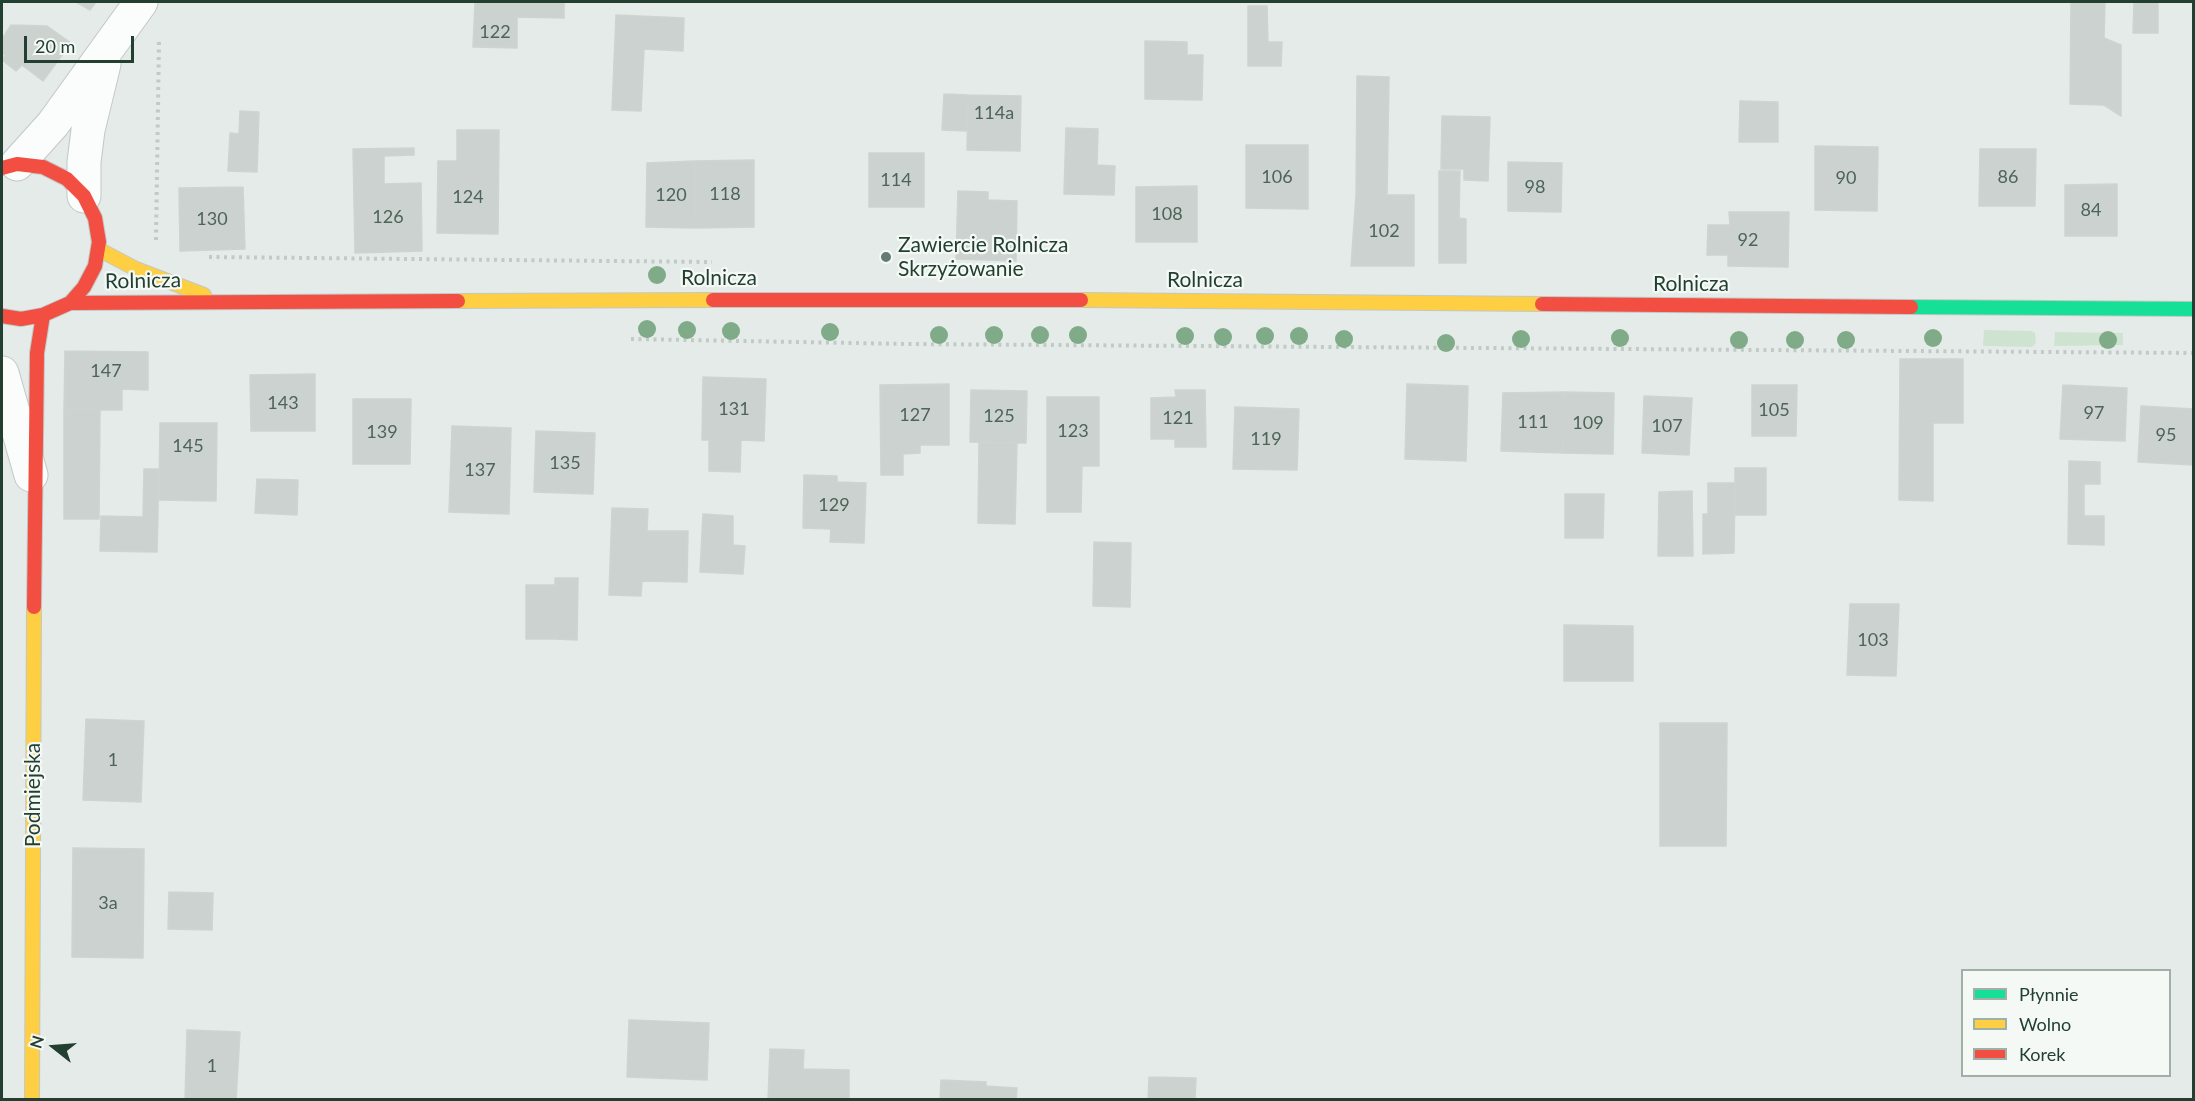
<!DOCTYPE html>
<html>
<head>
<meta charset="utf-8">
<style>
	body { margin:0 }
	#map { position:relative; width:2195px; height:1101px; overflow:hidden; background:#e5ebe8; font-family:Lato,sans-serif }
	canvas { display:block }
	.frame { position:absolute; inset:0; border:3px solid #223f32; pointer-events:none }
	.legend { position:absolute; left:1961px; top:969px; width:210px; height:108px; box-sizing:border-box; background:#f4f9f6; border:2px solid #a0afa8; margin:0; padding:8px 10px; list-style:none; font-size:18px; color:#223f32 }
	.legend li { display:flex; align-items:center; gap:12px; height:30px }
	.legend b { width:30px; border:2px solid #a0afa8 }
	.north { position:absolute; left:24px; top:1017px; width:60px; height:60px; -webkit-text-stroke:4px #f4f9f6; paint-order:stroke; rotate:287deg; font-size:16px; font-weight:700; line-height:24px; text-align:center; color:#223f32 }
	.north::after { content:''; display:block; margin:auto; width:21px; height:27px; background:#223f32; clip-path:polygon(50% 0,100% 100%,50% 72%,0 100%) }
	.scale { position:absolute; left:24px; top:36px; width:110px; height:27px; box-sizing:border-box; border:3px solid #223f32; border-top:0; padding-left:8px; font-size:18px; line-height:21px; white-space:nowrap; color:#223f32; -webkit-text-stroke:4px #f4f9f6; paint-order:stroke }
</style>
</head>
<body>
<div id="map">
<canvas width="2195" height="1101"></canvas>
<div class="frame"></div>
<ul class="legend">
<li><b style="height:8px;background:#16e098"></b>Płynnie</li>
<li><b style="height:8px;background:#ffcf43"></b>Wolno</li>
<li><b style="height:8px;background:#f24e42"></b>Korek</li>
</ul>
<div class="north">N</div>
<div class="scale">20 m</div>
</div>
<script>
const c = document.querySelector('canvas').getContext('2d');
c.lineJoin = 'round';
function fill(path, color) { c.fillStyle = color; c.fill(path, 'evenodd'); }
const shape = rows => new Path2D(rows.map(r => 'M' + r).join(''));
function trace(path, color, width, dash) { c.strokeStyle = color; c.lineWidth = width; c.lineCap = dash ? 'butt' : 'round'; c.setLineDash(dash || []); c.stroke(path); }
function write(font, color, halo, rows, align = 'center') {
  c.font = font + ' Lato,sans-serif'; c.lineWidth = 4.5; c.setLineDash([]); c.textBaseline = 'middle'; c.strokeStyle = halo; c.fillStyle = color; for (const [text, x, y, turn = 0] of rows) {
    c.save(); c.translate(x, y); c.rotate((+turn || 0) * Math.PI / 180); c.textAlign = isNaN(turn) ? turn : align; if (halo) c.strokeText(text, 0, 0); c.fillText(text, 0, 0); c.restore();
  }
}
fill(shape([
	[1984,330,2031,331,2035,333,2036,343,2032,347,1983,346],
	[2055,332,2123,333,2123,345,2054,346]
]), '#cee4d1');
const building = shape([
	[76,2,96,2,90,10,76,2],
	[475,2,564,2,564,18,517,17,517,48,473,47,475,2],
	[2071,2,2105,2,2104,38,2121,45,2121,116,2104,105,2070,104,2071,2],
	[2134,2,2158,2,2158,33,2133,33,2134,2],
	[1248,6,1267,6,1268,42,1282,42,1281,66,1248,66,1248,6],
	[616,15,684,18,683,51,644,49,641,111,612,110,616,15],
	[11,25,47,26,71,43,43,81,22,65,16,71,2,60,5,55,2,53,2,39,11,25],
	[1145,41,1187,42,1187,55,1203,55,1202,100,1145,99,1145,41],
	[1357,76,1389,77,1387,195,1356,195,1357,76],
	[944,94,968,95,967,131,942,130,944,94],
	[968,95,1021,96,1020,151,967,150,968,95],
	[1740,101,1778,102,1778,142,1739,142,1740,101],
	[240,111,259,112,257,172,228,171,230,133,239,134,240,111],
	[1442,116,1490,117,1488,181,1464,180,1464,169,1441,169,1442,116],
	[1066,128,1098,129,1097,165,1115,166,1114,195,1064,194,1066,128],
	[457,130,499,130,498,234,437,233,438,161,457,161,457,130],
	[1246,145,1308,145,1308,209,1246,208,1246,145],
	[1815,146,1878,147,1877,211,1815,210,1815,146],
	[414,148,414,155,384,156,384,184,421,183,422,251,355,253,353,149,414,148],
	[1980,149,2036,149,2035,206,1979,206,1980,149],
	[869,153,924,153,924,207,869,207,869,153],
	[754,160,754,227,696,228,695,161,754,160],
	[695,161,696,228,646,227,647,163,695,161],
	[1508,162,1562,163,1561,212,1508,211,1508,162],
	[1439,171,1460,171,1459,218,1466,219,1466,263,1439,263,1439,171],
	[2117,184,2117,236,2065,236,2065,185,2117,184],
	[1197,186,1197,242,1136,242,1136,187,1197,186],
	[243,187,245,249,180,251,179,188,243,187],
	[958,191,988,192,988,200,1017,201,1016,261,956,259,958,191],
	[1356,195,1414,195,1414,266,1351,266,1356,195],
	[1729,212,1789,212,1788,267,1728,266,1728,255,1707,255,1708,225,1730,225,1729,212],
	[65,351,148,352,148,390,122,389,122,410,64,410,65,351],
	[1900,359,1963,359,1963,423,1933,423,1933,501,1899,500,1900,359],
	[315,374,315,431,251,431,250,375,315,374],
	[703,377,766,379,764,441,741,440,740,472,709,471,709,440,702,440,703,377],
	[949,384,949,445,920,445,920,453,903,454,903,475,881,475,880,385,949,384],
	[1407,384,1468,386,1466,461,1405,459,1407,384],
	[1752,385,1797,385,1796,436,1752,436,1752,385],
	[2063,385,2127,388,2125,441,2060,439,2063,385],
	[971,390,1027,391,1026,443,970,442,971,390],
	[1175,390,1205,390,1206,447,1175,447,1175,439,1151,439,1151,398,1176,397,1175,390],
	[1564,392,1563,453,1501,451,1503,393,1564,392],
	[1564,392,1614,393,1613,454,1563,453,1564,392],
	[1644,396,1692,398,1689,455,1642,453,1644,396],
	[1047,397,1099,397,1099,466,1082,466,1081,512,1047,512,1047,397],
	[353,399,411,399,410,464,353,464,353,399],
	[2141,406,2194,409,2194,465,2138,462,2141,406],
	[1235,407,1299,409,1297,470,1233,469,1235,407],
	[64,410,100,410,99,519,64,519,64,410],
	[160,423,217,423,216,501,159,500,160,423],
	[452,426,511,428,509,514,449,512,452,426],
	[536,431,595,433,593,494,534,492,536,431],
	[979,442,1017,443,1015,524,978,523,979,442],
	[2069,461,2100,462,2100,484,2084,484,2084,516,2104,516,2104,545,2068,544,2069,461],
	[1735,468,1766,468,1766,515,1735,515,1735,468],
	[144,469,159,469,157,552,100,551,101,516,143,517,144,469],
	[804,475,837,476,837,482,866,483,864,543,830,542,831,529,803,528,804,475],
	[257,479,298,480,297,515,255,513,257,479],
	[1708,483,1735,483,1734,553,1703,554,1703,514,1708,514,1708,483],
	[1692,491,1693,556,1658,556,1659,492,1692,491],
	[1565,494,1604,494,1603,538,1565,538,1565,494],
	[612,508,648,509,647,531,688,531,687,582,642,581,641,596,609,595,612,508],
	[703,514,733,516,733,545,745,546,743,574,700,572,703,514],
	[1094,542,1131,543,1130,607,1093,606,1094,542],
	[555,578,578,578,577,640,555,639,555,578],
	[526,585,555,585,555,639,526,639,526,585],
	[1850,604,1899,604,1896,676,1847,675,1850,604],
	[1564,625,1633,626,1633,681,1564,681,1564,625],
	[86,719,144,721,141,802,83,800,86,719],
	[1660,723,1727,723,1726,846,1660,846,1660,723],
	[73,848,144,849,143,958,72,957,73,848],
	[169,892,213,893,212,930,168,929,169,892],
	[629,1020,709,1023,707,1080,627,1077,629,1020],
	[187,1030,240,1032,236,1100,185,1100,187,1030],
	[770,1049,804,1050,803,1069,849,1070,849,1100,768,1100,770,1049],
	[1149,1077,1196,1078,1195,1100,1148,1100,1149,1077],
	[941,1080,986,1082,986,1086,1017,1088,1016,1100,940,1100,941,1080]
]);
fill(building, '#ccd2cf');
trace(building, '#ced4d0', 1.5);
const street = shape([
	[17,164,53,124,141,2],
	[84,196,84,162,88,130,104,64],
	[2,373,31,475]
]);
const fast = shape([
	[1911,307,2194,309]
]);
const slow = shape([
	[98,249,136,269,204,295],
	[1081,300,1542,304],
	[458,301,713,300],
	[32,1100,34,607]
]);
const jam = shape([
	[2,168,17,164,43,167,67,179,84,196,95,218,99,242,95,266,84,287,70,303,43,315,21,319,2,316],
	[713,300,1081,300],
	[70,303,458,301],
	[1542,304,1911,307],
	[34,607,37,353,43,315]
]);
trace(street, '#c2c8c5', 35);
trace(fast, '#c1c8c5', 16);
trace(slow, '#c1c8c5', 16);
trace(jam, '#c1c8c5', 16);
trace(shape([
	[156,240,159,40],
	[209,257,712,262],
	[631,339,908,344,2194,353]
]), '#c1cbc6', 4, [3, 4.5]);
trace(street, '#fbfcfc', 33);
trace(fast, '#16e098', 14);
trace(slow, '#ffcf43', 14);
trace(jam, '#f24e42', 14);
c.fillStyle = '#7fab88';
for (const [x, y] of [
	[657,275],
	[647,329],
	[687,330],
	[731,331],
	[830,332],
	[939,335],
	[994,335],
	[1040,335],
	[1078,335],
	[1185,336],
	[1265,336],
	[1299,336],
	[1223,337],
	[1620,338],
	[1933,338],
	[1344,339],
	[1521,339],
	[1739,340],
	[1795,340],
	[1846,340],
	[2108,340],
	[1446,343]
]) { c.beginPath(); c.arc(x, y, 9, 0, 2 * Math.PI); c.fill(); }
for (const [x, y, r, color] of [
	[886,257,6,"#667b72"]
]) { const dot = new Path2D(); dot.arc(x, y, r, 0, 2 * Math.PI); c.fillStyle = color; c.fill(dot); trace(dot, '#f4f9f6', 2); }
write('18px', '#4d645a', null, [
	["122",495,32],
	["114a",994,113],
	["106",1277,177],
	["86",2008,177],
	["90",1846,178],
	["114",896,180],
	["98",1535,187],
	["118",725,194],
	["120",671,195],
	["124",468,197],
	["84",2091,210],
	["108",1167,214],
	["126",388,217],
	["130",212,219],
	["102",1384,231],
	["92",1748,240],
	["147",106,371],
	["143",283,403],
	["131",734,409],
	["105",1774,410],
	["97",2094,413],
	["127",915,415],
	["125",999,416],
	["121",1178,418],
	["111",1533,422],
	["109",1588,423],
	["107",1667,426],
	["123",1073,431],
	["139",382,432],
	["95",2166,435],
	["119",1266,439],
	["145",188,446],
	["135",565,463],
	["137",480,470],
	["129",834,505],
	["103",1873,640],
	["1",113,760],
	["3a",108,903],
	["1",212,1066]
]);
write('21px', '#223f32', '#f4f9f6', [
	["Zawiercie Rolnicza",898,245],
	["Skrzyżowanie",898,269]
], 'left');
write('21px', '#223f32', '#f4f9f6', [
	["Rolnicza",719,278],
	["Rolnicza",1205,280],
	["Rolnicza",143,281,-1],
	["Rolnicza",1691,284],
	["Podmiejska",33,795,-90]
]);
</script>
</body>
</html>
